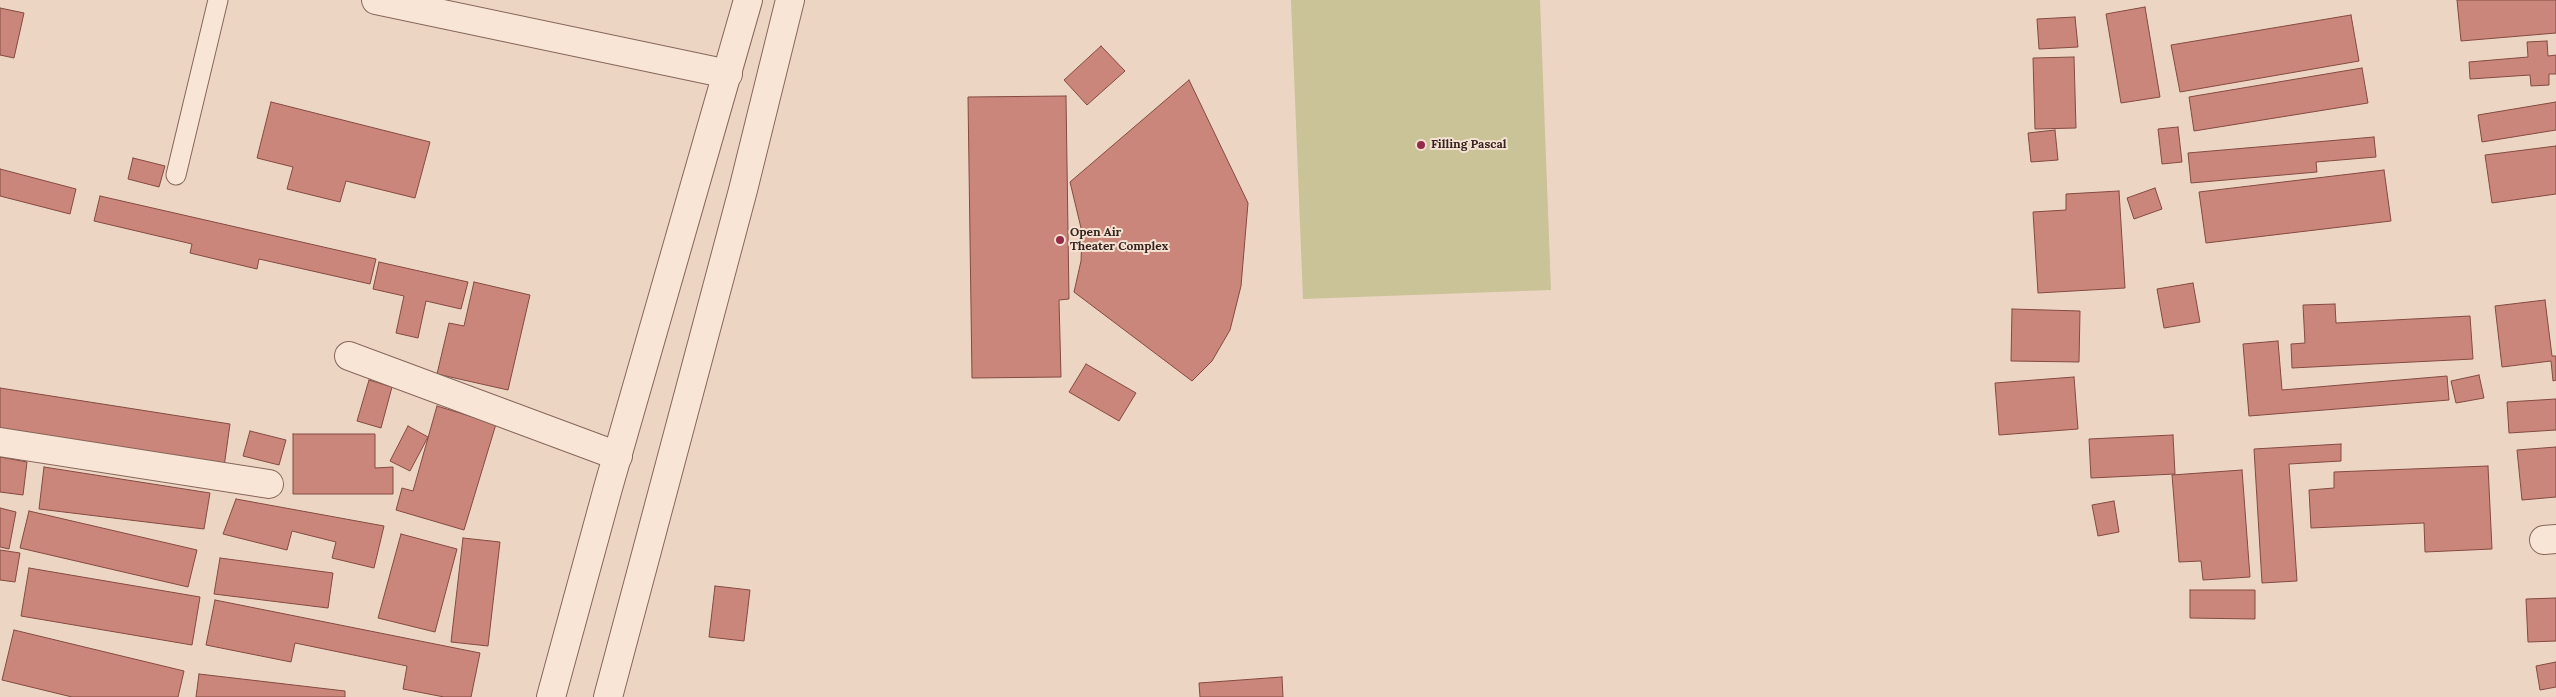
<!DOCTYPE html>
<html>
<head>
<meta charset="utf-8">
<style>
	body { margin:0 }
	canvas { display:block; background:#edd5c3 }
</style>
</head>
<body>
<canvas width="2556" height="697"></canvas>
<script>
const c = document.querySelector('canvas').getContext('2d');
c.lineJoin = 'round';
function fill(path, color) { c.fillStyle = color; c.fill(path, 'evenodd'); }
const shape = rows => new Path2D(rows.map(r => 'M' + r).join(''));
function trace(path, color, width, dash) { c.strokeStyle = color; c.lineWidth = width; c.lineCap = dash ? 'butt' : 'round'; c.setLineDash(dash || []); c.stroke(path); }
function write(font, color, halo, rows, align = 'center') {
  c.font = font + ' Lora,serif'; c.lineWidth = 4; c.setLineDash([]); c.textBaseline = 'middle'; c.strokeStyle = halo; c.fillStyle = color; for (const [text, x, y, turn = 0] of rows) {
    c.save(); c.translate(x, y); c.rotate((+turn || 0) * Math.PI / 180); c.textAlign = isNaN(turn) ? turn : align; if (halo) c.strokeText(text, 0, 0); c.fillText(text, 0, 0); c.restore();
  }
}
fill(shape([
	[1291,0,1540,0,1551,290,1303,299]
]), '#cac397');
const building = shape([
	[2457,0,2556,0,2556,33,2461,41,2457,0],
	[2145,7,2160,97,2121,103,2106,14,2145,7],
	[0,8,24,13,14,58,0,55,0,8],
	[2351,15,2359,61,2180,92,2171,45,2351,15],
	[2075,17,2078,47,2039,49,2037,19,2075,17],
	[2547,41,2548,56,2556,55,2556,74,2549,74,2549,85,2531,86,2530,75,2470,79,2469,62,2528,57,2527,42,2547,41],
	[1101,46,1125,71,1087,105,1064,80,1101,46],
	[2074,57,2076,128,2035,129,2033,58,2074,57],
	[2362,68,2368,103,2194,131,2189,97,2362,68],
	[1189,80,1248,203,1241,286,1230,330,1212,361,1192,381,1074,292,1081,261,1082,232,1070,182,1189,80],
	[1066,96,1069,299,1059,300,1061,377,972,378,968,97,1066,96],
	[271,102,430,142,415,198,346,181,340,202,287,189,293,167,257,158,271,102],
	[2556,102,2556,130,2482,142,2478,115,2556,102],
	[2178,127,2182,162,2162,164,2158,129,2178,127],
	[2055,130,2058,160,2031,162,2028,133,2055,130],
	[2374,137,2376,157,2316,162,2317,172,2191,183,2188,153,2374,137],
	[2556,146,2556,194,2492,203,2485,155,2556,146],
	[133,158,165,166,159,187,128,179,133,158],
	[0,169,76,189,70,214,0,196,0,169],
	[2384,170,2391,221,2206,243,2199,192,2384,170],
	[2155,188,2162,209,2134,219,2127,198,2155,188],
	[2119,191,2125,288,2038,293,2033,212,2066,210,2066,194,2119,191],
	[100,196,376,259,370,284,259,259,257,269,190,253,192,244,94,221,100,196],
	[379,262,468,282,461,309,426,301,418,338,396,333,404,296,373,289,379,262],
	[474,282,530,295,508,390,437,374,449,323,464,326,474,282],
	[2193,283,2200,322,2164,328,2157,289,2193,283],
	[2545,300,2552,356,2556,356,2556,380,2553,381,2551,361,2502,367,2495,306,2545,300],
	[2335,304,2336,323,2470,316,2473,359,2292,368,2291,344,2305,343,2303,305,2335,304],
	[2012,309,2080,311,2079,362,2011,361,2012,309],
	[2278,341,2282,390,2447,376,2449,400,2249,416,2243,344,2278,341],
	[1086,364,1136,393,1119,421,1069,392,1086,364],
	[2479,375,2484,398,2456,403,2451,381,2479,375],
	[2074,377,2078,429,1999,435,1995,383,2074,377],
	[369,380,392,387,381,428,357,421,369,380],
	[0,388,230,424,224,467,0,432,0,388],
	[2556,399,2556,430,2509,433,2507,402,2556,399],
	[437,406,496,424,464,530,396,510,402,488,413,491,437,406],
	[408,426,428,437,410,471,390,461,408,426],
	[250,431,286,440,279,465,243,456,250,431],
	[293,434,375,434,375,468,393,467,393,494,293,494,293,434],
	[2173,435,2175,474,2091,478,2089,439,2173,435],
	[2341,444,2341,461,2289,464,2297,581,2262,583,2254,449,2341,444],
	[2556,447,2556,497,2522,500,2517,450,2556,447],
	[0,457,27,462,23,495,0,492,0,457],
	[2488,466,2492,549,2425,552,2424,523,2311,528,2309,490,2334,488,2334,472,2488,466],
	[44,467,210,493,204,529,39,509,44,467],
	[2242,470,2250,577,2203,580,2201,561,2179,562,2172,475,2242,470],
	[236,499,384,526,374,568,332,558,336,542,292,531,287,550,223,534,236,499],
	[2114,501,2119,532,2098,536,2092,505,2114,501],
	[0,508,16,512,9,549,0,547,0,508],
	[29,511,197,550,188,587,20,548,29,511],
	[401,534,457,549,435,632,378,618,401,534],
	[463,538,500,542,488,646,451,642,463,538],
	[0,550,20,553,15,582,0,580,0,550],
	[220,558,333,573,328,608,214,594,220,558],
	[29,568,200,597,192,645,21,616,29,568],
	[715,586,750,590,744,641,709,637,715,586],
	[2190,590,2255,590,2255,619,2190,618,2190,590],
	[2556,598,2556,641,2528,642,2526,599,2556,598],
	[215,600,480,653,471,697,444,697,403,689,407,666,295,643,291,662,206,645,215,600],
	[14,630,184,671,178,697,72,697,2,680,14,630],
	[2556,662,2556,687,2540,690,2536,666,2556,662],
	[199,674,345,691,345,697,196,697,199,674],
	[1282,677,1283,697,1200,697,1199,683,1282,677]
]);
fill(building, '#ca867a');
trace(building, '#844a41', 1);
const service = shape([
	[176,175,218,0]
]);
const minor = shape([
	[376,0,728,74],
	[349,356,618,456],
	[0,442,269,484],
	[2544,540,2556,539]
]);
const tertiary = shape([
	[551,697,608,488,748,0],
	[608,697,743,190,790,0]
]);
trace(service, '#86665a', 21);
trace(minor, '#86665a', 30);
trace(tertiary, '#86665a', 30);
trace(service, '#f8e5d6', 19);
trace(minor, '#f8e5d6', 28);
trace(tertiary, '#f8e5d6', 28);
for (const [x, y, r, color] of [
	[1421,145,5,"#932c48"],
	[1060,240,5,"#932c48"]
]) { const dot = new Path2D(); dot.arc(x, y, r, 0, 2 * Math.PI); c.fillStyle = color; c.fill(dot); trace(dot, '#f4e1d2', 2); }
write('bold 12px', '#36231e', '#f4e1d2', [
	["Filling Pascal",1431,145],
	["Open Air",1070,233],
	["Theater Complex",1070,247]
], 'left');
</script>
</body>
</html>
